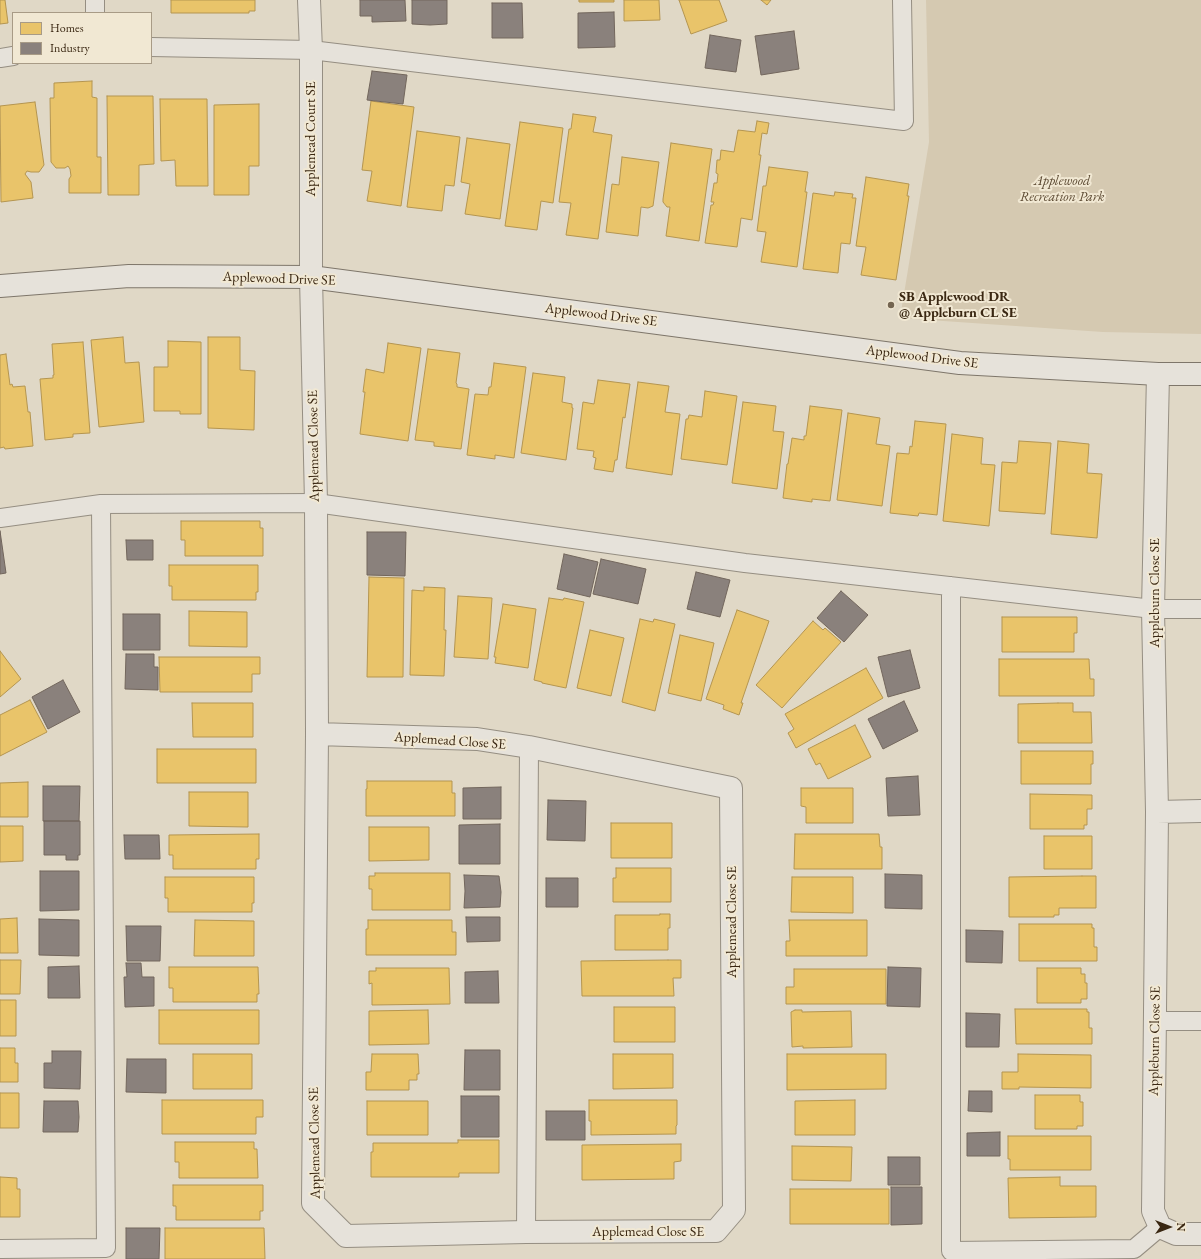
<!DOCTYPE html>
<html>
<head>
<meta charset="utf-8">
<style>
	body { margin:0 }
	#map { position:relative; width:1201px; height:1259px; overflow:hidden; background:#e0d8c6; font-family:"EB Garamond",serif }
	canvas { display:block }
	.legend { position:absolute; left:12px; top:12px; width:140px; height:52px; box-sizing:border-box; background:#f1e8d3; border:1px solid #a89b86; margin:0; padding:5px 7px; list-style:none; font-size:12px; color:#3a2712 }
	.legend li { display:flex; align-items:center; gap:8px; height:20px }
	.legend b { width:20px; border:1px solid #a89b86 }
	.north { position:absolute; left:1149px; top:1207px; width:40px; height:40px; -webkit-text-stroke:3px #f1e8d3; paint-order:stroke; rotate:90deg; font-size:11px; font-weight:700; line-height:16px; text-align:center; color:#3a2712 }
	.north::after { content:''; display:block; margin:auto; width:14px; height:18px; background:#3a2712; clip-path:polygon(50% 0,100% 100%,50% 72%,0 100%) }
</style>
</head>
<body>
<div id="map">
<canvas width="1201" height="1259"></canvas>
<ul class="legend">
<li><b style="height:11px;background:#e9c46a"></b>Homes</li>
<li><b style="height:11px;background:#8a817c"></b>Industry</li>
</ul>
<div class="north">N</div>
</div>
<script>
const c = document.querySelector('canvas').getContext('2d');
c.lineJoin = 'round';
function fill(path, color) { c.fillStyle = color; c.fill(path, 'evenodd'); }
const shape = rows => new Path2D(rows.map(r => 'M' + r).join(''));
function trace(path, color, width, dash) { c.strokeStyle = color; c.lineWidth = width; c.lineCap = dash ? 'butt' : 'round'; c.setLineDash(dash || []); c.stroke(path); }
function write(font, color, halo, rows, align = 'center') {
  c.font = font + ' "EB Garamond",serif'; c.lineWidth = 4; c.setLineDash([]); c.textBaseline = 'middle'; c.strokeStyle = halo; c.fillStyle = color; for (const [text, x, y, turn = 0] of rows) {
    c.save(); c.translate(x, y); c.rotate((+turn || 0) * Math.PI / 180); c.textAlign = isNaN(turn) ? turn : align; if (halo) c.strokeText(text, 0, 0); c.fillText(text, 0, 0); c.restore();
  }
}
fill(shape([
	[926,0,1201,0,1201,334,1103,332,900,318,929,142]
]), '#d5c9b1');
const homes = shape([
	[0,0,5,0,8,23,0,24,0,0],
	[171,0,255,0,255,11,249,11,249,13,171,13,171,0],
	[579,0,614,0,614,2,579,2,579,0],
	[624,0,659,0,660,20,624,21,624,0],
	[679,0,719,0,727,21,691,34,679,0],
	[761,0,771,0,767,5,761,0],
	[92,81,92,97,97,98,97,157,101,157,101,193,69,193,69,179,71,176,70,169,68,166,65,168,56,168,51,162,50,98,54,98,54,83,92,81],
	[107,96,153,96,154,164,139,165,139,195,108,195,107,96],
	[160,99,207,99,208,186,176,186,175,160,161,161,160,99],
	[371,101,414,107,401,206,367,201,372,171,362,170,371,101],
	[35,102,44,165,39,172,31,172,27,171,25,174,31,182,33,198,1,202,0,106,35,102],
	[259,104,259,166,249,166,249,195,214,195,214,105,259,104],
	[573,114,596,117,593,132,612,135,598,239,566,235,571,203,559,202,569,129,571,129,573,114],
	[757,121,769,123,767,134,762,133,759,155,761,155,752,220,741,218,737,247,705,243,711,205,713,205,714,202,711,202,714,183,717,183,718,174,716,173,717,160,720,160,721,150,734,152,738,130,755,132,757,121],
	[520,122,563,128,553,203,541,201,537,230,505,226,520,122],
	[417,131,460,137,454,186,445,185,442,211,407,207,417,131],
	[467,138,510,144,500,219,465,214,470,184,461,182,467,138],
	[671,143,712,149,699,241,666,236,670,207,667,207,663,202,663,199,671,143],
	[622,157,659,162,653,206,648,208,641,207,638,236,606,232,612,184,619,185,622,157],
	[769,167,808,172,805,192,807,192,797,267,761,262,766,232,757,231,763,186,766,186,769,167],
	[866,177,909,184,907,196,909,196,896,280,861,275,866,247,856,246,866,177],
	[835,192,853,194,852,198,856,198,850,244,841,243,838,273,803,269,813,193,834,196,835,192],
	[123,337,125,363,139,362,144,422,99,427,91,340,123,337],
	[208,337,240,337,240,370,255,371,254,430,208,428,208,337],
	[168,341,201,342,201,414,180,414,180,411,154,411,154,367,168,367,168,341],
	[83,342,90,433,73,434,73,437,45,440,40,379,53,378,53,375,54,375,52,344,83,342],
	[388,343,421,348,408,441,360,434,365,392,363,392,366,369,384,373,388,343],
	[428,349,460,353,456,383,457,384,457,387,469,389,461,449,434,446,434,442,415,440,428,349],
	[6,354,10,385,12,384,13,387,25,386,28,412,30,412,33,446,5,449,4,447,0,448,0,355,6,354],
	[494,363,526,367,514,458,495,455,495,459,467,455,475,394,488,395,489,387,491,387,494,363],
	[533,373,565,377,562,402,572,404,572,408,573,408,566,460,521,453,533,373],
	[598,380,630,384,625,418,623,417,617,460,615,460,613,472,594,469,596,458,593,457,594,451,577,449,583,402,594,404,598,380],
	[638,382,669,386,665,412,680,414,672,475,626,468,638,382],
	[705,391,737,396,727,465,681,459,686,419,688,419,689,415,702,417,705,391],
	[743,402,776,406,773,431,784,432,777,489,732,483,743,402],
	[810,406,842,410,830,501,812,499,812,502,783,498,787,464,788,464,792,438,804,440,804,436,806,436,810,406],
	[848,413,880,418,876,444,890,446,882,506,837,500,848,413],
	[915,421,946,424,937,515,919,513,918,516,890,513,897,453,909,454,910,446,912,447,915,421],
	[952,434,983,438,981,464,995,465,989,526,943,521,952,434],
	[1019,441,1051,443,1045,514,999,511,1002,462,1017,463,1019,441],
	[1058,441,1089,444,1087,473,1102,474,1097,538,1051,534,1058,441],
	[181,521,260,521,260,528,263,528,263,556,185,556,185,540,181,540,181,521],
	[169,565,258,565,258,592,256,592,256,600,172,600,172,586,169,586,169,565],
	[369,577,404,578,403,677,367,677,369,577],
	[424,587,445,588,444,630,446,630,444,676,410,675,412,590,424,591,424,587],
	[458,596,492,598,488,659,454,657,458,596],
	[549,598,563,600,564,598,584,602,566,688,542,683,542,682,534,680,549,598],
	[503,604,536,609,528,668,495,663,496,657,494,657,503,604],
	[737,610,769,621,741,703,743,703,739,715,723,709,724,705,706,699,737,610],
	[189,611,247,612,247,647,189,646,189,611],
	[1002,617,1077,617,1077,633,1074,633,1074,652,1002,652,1002,617],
	[640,619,653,622,654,619,675,624,655,711,622,702,640,619],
	[813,621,823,630,825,628,841,642,782,708,756,685,813,621],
	[590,630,624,638,611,696,577,688,590,630],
	[680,635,714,643,701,701,668,693,680,635],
	[0,651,21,679,0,697,0,651],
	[159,657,260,657,260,674,252,674,252,692,160,692,159,657],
	[999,659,1089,659,1090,679,1094,679,1094,696,999,696,999,659],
	[866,668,883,698,796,748,788,733,794,729,785,714,866,668],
	[30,700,47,732,0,756,0,715,30,700],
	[192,703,253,703,253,737,193,737,192,703],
	[1058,703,1073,703,1073,712,1091,712,1092,743,1018,743,1018,704,1058,703],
	[855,725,871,757,828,779,820,763,816,765,808,749,855,725],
	[157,749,256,749,256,783,157,783,157,749],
	[1021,751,1093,751,1093,764,1091,764,1091,784,1021,784,1021,751],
	[367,781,452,781,452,793,455,793,455,816,366,816,366,789,367,789,367,781],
	[28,782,28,817,0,817,0,783,28,782],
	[801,788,853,788,853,823,806,823,806,807,801,806,801,788],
	[189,792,248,792,248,827,189,826,189,792],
	[1030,794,1092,795,1092,809,1087,809,1087,825,1084,825,1084,829,1030,829,1030,794],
	[611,823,672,823,672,858,611,858,611,823],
	[0,826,23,826,23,861,0,862,0,826],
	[369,827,429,827,429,860,369,861,369,827],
	[259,834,259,859,256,859,256,869,173,869,173,855,169,855,169,835,259,834],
	[795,834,879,834,880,847,882,847,882,869,794,869,795,834],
	[1044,836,1092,836,1092,869,1044,869,1044,836],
	[616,868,671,868,671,902,613,902,613,878,616,878,616,868],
	[375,873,450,873,450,910,372,910,372,889,369,889,369,876,375,876,375,873],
	[1082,876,1096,876,1096,908,1059,908,1059,915,1054,915,1054,917,1009,917,1009,877,1082,876],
	[165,877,254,877,254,903,252,903,252,912,168,912,168,898,165,898,165,877],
	[792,877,853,877,853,913,791,912,792,877],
	[660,914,670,914,670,928,668,928,668,950,615,950,615,915,660,915,660,914],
	[17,918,18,953,0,953,0,919,17,918],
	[195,920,254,921,254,956,194,956,195,920],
	[368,920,452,920,452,932,456,932,456,955,366,955,366,929,368,929,368,920],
	[789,920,867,920,867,956,786,956,786,941,790,941,789,920],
	[1019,924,1092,924,1092,928,1094,928,1094,947,1097,947,1097,961,1019,961,1019,924],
	[0,960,21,960,20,994,0,994,0,960],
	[668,960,681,960,681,978,673,978,674,996,582,996,581,961,668,960],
	[169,967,258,967,259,994,257,994,257,1002,173,1002,173,988,169,988,169,967],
	[376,968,449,968,450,1004,372,1005,372,983,369,984,369,971,376,971,376,968],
	[1037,968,1081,968,1081,974,1085,974,1085,983,1087,983,1087,999,1081,999,1081,1003,1037,1003,1037,968],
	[794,969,886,969,886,1004,786,1004,786,987,794,987,794,969],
	[0,1000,16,1000,16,1036,0,1036,0,1000],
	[614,1007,675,1007,675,1042,614,1042,614,1007],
	[1015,1009,1087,1009,1087,1012,1089,1012,1089,1028,1092,1028,1092,1044,1016,1044,1015,1009],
	[159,1010,259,1010,259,1044,159,1044,159,1010],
	[428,1010,429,1044,369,1045,369,1011,428,1010],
	[795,1010,802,1010,802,1012,851,1011,852,1047,803,1048,803,1046,792,1047,791,1012,795,1010],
	[0,1048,15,1048,15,1063,18,1063,18,1082,0,1082,0,1048],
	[193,1054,252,1054,252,1089,193,1089,193,1054],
	[372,1054,418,1054,419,1074,417,1074,417,1080,409,1080,409,1090,366,1090,366,1072,371,1072,372,1054],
	[613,1054,673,1054,673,1088,613,1089,613,1054],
	[787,1054,886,1054,886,1089,787,1090,787,1054],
	[1018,1054,1091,1055,1091,1088,1019,1087,1019,1089,1002,1089,1002,1072,1018,1072,1018,1054],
	[0,1093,19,1093,19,1128,0,1128,0,1093],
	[1035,1095,1080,1095,1080,1102,1083,1102,1083,1126,1077,1126,1077,1129,1035,1129,1035,1095],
	[162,1100,263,1100,263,1117,256,1117,256,1134,162,1134,162,1100],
	[589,1100,677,1100,677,1125,676,1126,676,1134,591,1135,591,1121,589,1121,589,1100],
	[855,1100,855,1135,795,1135,795,1101,855,1100],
	[367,1101,428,1101,428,1135,367,1135,367,1101],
	[1008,1136,1091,1136,1091,1170,1010,1170,1010,1159,1008,1159,1008,1136],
	[458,1140,499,1140,499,1173,459,1173,459,1177,371,1177,371,1152,373,1152,373,1143,458,1143,458,1140],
	[175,1142,254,1142,254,1149,257,1149,258,1178,179,1178,179,1162,175,1162,175,1142],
	[681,1144,681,1161,674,1162,674,1179,582,1180,582,1145,681,1144],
	[792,1146,852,1147,851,1181,792,1180,792,1146],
	[0,1177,17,1178,17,1189,20,1189,20,1217,0,1217,0,1177],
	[1060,1177,1060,1186,1096,1186,1096,1217,1009,1218,1008,1178,1060,1177],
	[173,1185,263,1185,263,1211,260,1211,260,1220,176,1220,176,1206,173,1206,173,1185],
	[790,1189,889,1189,889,1224,790,1224,790,1189],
	[165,1228,264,1228,265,1259,165,1259,165,1228]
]);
fill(homes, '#e9c46a');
trace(homes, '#b49550', 1);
const industry = shape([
	[360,0,405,0,406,21,372,22,372,16,360,16,360,0],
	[412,0,447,0,447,24,430,25,412,24,412,0],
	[492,3,522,3,523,38,492,38,492,3],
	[614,12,615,47,578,48,578,13,614,12],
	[794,31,799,69,761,75,755,36,794,31],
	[710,35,741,40,736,72,705,68,710,35],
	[372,71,407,75,403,104,367,100,372,71],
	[0,531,6,573,0,574,0,531],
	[367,532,406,532,405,576,367,575,367,532],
	[126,540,153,540,153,560,127,560,126,540],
	[564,554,598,562,590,597,557,589,564,554],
	[601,559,646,569,638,604,593,594,601,559],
	[696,572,730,580,720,617,687,609,696,572],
	[841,591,868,615,844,642,817,618,841,591],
	[123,614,160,614,160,650,123,650,123,614],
	[910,650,920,688,888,697,878,657,910,650],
	[126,654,154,654,154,667,158,667,158,690,125,689,126,654],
	[63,680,80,712,48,729,32,697,63,680],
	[904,701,918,731,883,749,868,719,904,701],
	[918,776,920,815,888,816,886,778,918,776],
	[43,786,80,786,79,821,43,821,43,786],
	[501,787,501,819,463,819,463,788,501,787],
	[548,800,586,801,585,841,547,840,548,800],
	[44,821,80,821,80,855,78,855,78,860,66,860,66,855,44,855,44,821],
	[500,824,500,864,459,864,459,825,500,824],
	[124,835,159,835,160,859,125,859,124,835],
	[40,871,79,871,79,910,40,911,40,871],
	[885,874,922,875,922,909,885,908,885,874],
	[464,875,499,876,501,892,500,907,464,908,465,891,464,875],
	[546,878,578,878,578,907,546,907,546,878],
	[466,917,500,917,500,941,467,942,466,917],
	[39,919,79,920,79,956,39,955,39,919],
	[126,926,161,926,160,961,127,961,126,926],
	[966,930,1003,931,1002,963,966,962,966,930],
	[126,963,141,963,142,977,154,977,154,1006,125,1007,124,977,127,977,126,963],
	[79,966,80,998,48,998,48,967,79,966],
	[888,967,921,968,920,1007,887,1006,888,967],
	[498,971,499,1003,465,1003,465,972,498,971],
	[966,1013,1000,1014,999,1047,966,1047,966,1013],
	[465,1050,500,1050,500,1090,464,1090,465,1050],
	[52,1051,81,1051,80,1089,44,1088,44,1063,52,1063,52,1051],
	[127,1059,166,1059,166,1093,126,1092,127,1059],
	[969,1091,992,1091,992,1112,968,1111,969,1091],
	[461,1096,499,1096,499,1137,461,1137,461,1096],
	[44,1101,78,1101,79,1117,78,1132,43,1132,44,1101],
	[546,1111,585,1111,585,1140,546,1140,546,1111],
	[1000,1132,1000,1156,967,1156,967,1133,1000,1132],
	[888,1157,920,1157,920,1185,888,1185,888,1157],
	[891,1187,922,1187,922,1224,891,1225,891,1187],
	[126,1228,160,1228,159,1259,126,1259,126,1228]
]);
fill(industry, '#8a817c');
trace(industry, '#72665c', 1);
const lane = shape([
	[95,0,95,13],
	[151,47,311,50,904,121,902,0],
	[0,58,13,56],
	[0,518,101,504,316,503,745,563,1153,609,1201,609],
	[951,586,951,1251,1134,1249,1160,1227],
	[1156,1021,1201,1021],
	[526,1232,529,747],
	[0,1249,106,1248,101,504]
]);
const street = shape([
	[309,0,311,50,311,277,316,503,317,734,313,1203,346,1236,526,1232,716,1231,734,1210,731,788,529,747,477,739,317,734],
	[1158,374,1153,609,1157,812,1153,1211,1160,1227,1176,1234,1201,1234],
	[1157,812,1201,811]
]);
const secondary = shape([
	[0,286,129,276,311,277,960,363,1158,374,1201,374]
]);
trace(lane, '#958e82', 20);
trace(street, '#958e82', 24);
trace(secondary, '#7e766a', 24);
trace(lane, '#e6e2da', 18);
trace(street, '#e6e2da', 22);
trace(secondary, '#e6e2da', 22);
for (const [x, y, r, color] of [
	[891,305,4,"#746551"]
]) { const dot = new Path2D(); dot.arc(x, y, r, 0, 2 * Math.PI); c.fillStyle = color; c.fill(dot); trace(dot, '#f1e8d3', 1.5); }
write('14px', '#3a2712', '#f1e8d3', [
	["Applemead Court SE",311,139,-90],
	["Applewood Drive SE",279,279,2],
	["Applewood Drive SE",601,315,7],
	["Applewood Drive SE",922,357,7],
	["Applemead Close SE",314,446,-91],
	["Appleburn Close SE",1155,593,-90],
	["Applemead Close SE",450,741,4],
	["Applemead Close SE",732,922,-90],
	["Appleburn Close SE",1155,1041,-89],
	["Applemead Close SE",315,1143,-91],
	["Applemead Close SE",648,1232]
]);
write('italic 14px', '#5e4c35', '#f1e8d3', [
	["Applewood",1062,181],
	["Recreation Park",1062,197]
]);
write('bold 14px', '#3a2712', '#f1e8d3', [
	["SB Applewood DR",899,297],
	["@ Appleburn CL SE",899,313]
], 'left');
</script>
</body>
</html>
